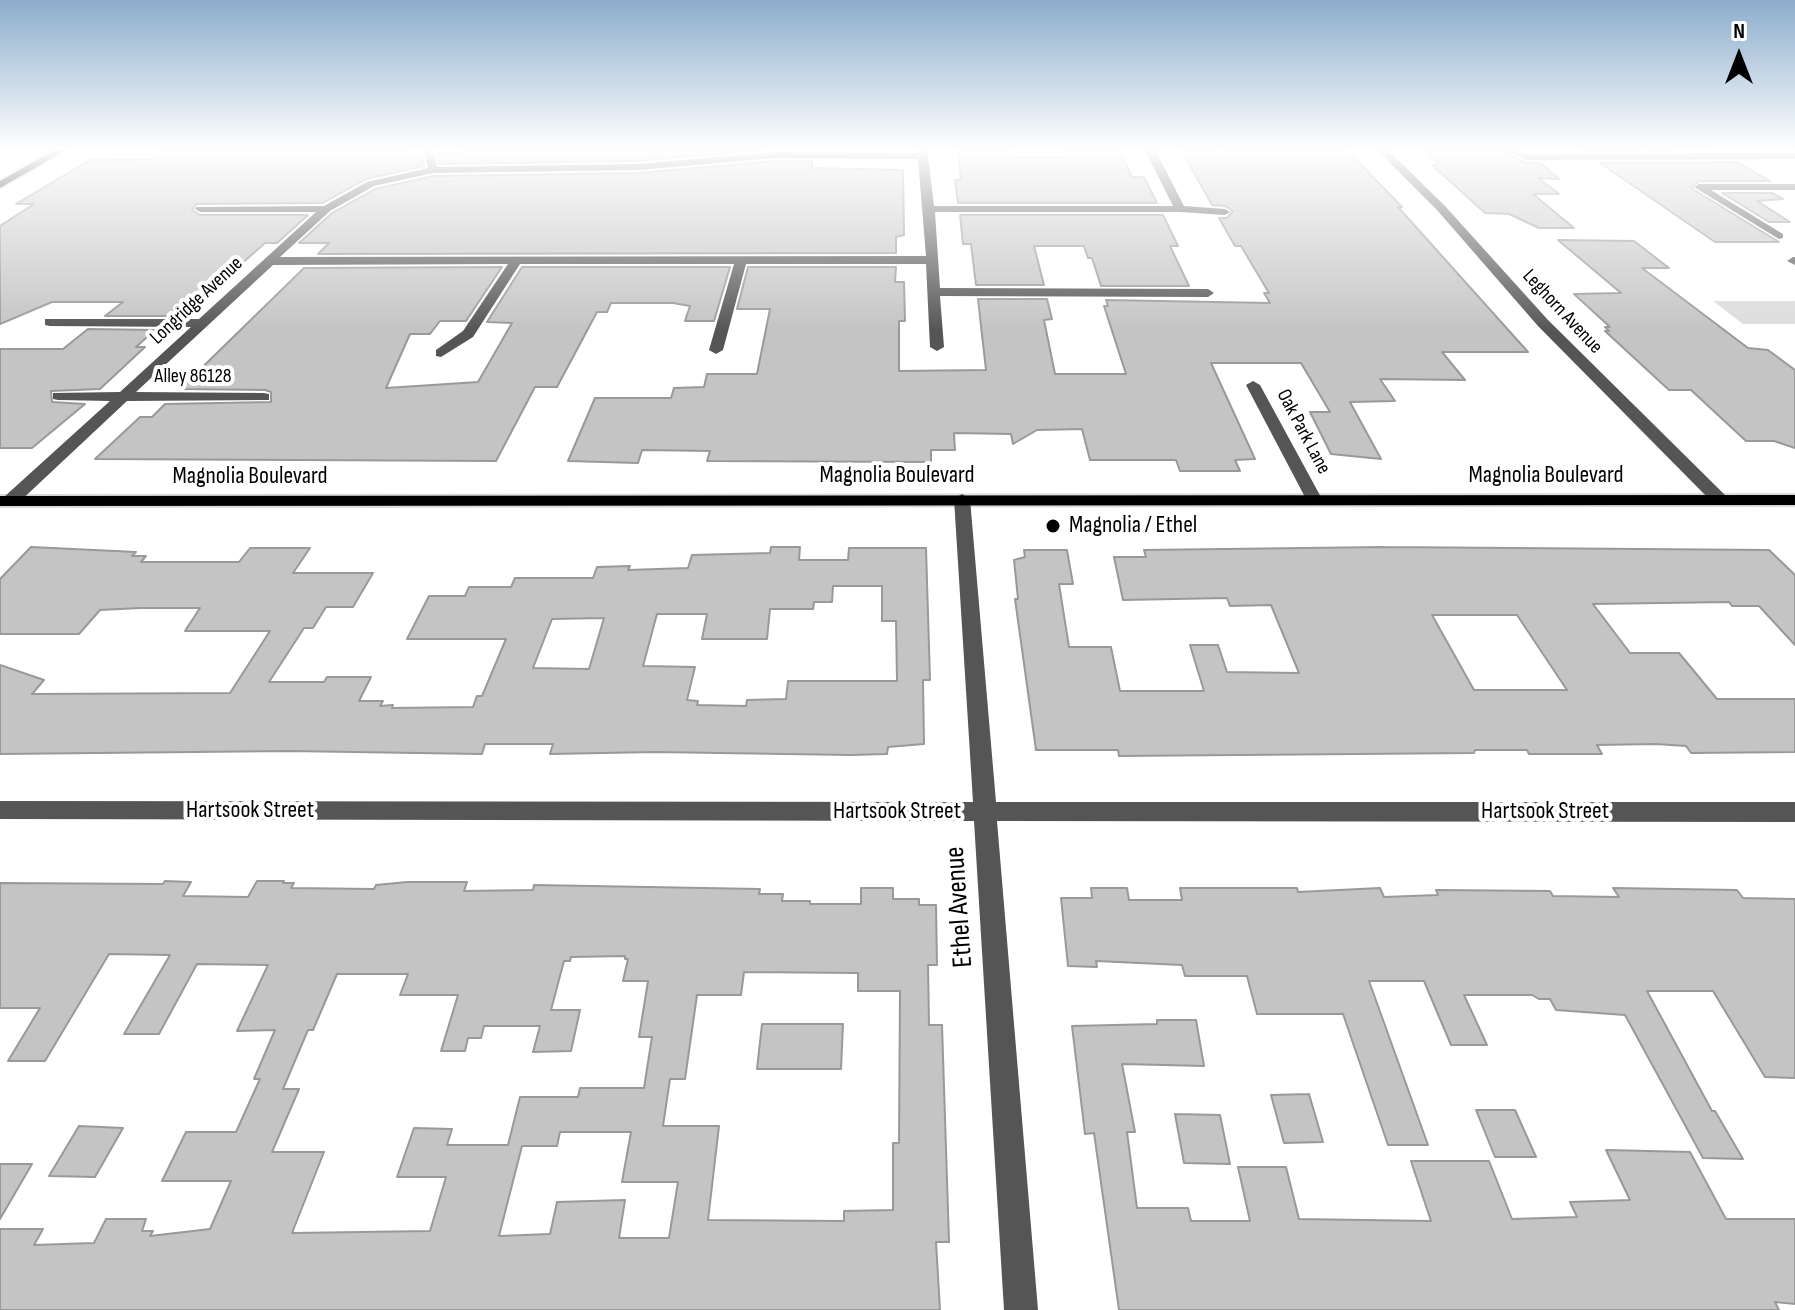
<!DOCTYPE html>
<html>
<head>
<meta charset="utf-8">
<style>
	body { margin:0 }
	#map { position:relative; width:1795px; height:1310px; overflow:hidden; background:#fff; font-family:"Sofia Sans Condensed",sans-serif }
	canvas { display:block }
	.north { position:absolute; left:1699px; top:16px; width:80px; height:80px; -webkit-text-stroke:6px #fff; paint-order:stroke; rotate:0deg; font-size:22px; font-weight:700; line-height:32px; text-align:center; color:#000 }
	.north::after { content:''; display:block; margin:auto; width:28px; height:36px; background:#000; clip-path:polygon(50% 0,100% 100%,50% 72%,0 100%) }
</style>
</head>
<body>
<div id="map">
<canvas width="1795" height="1310"></canvas>
<div class="north">N</div>
</div>
<script>
const c = document.querySelector('canvas').getContext('2d');
c.lineJoin = 'round';
function fill(path, color) { c.fillStyle = color; c.fill(path, 'evenodd'); }
const shape = rows => new Path2D(rows.map(r => 'M' + r).join(''));
function trace(path, color, width, dash) { c.strokeStyle = color; c.lineWidth = width; c.lineCap = dash ? 'butt' : 'round'; c.setLineDash(dash || []); c.stroke(path); }
function write(font, color, halo, rows, align = 'center') {
  c.font = font + ' "Sofia Sans Condensed",sans-serif'; c.lineWidth = 8; c.setLineDash([]); c.textBaseline = 'middle'; c.strokeStyle = halo; c.fillStyle = color; for (const [text, x, y, turn = 0] of rows) {
    c.save(); c.translate(x, y); c.rotate((+turn || 0) * Math.PI / 180); c.textAlign = isNaN(turn) ? turn : align; if (halo) c.strokeText(text, 0, 0); c.fillText(text, 0, 0); c.restore();
  }
}
fill(shape([
	[1713,301,1795,301,1795,324,1743,324]
]), '#dcdcdc');
const building = shape([
	[169,148,378,148,375,151,421,152,424,166,366,179,323,203,196,204,192,210,200,215,308,215,277,243,265,243,204,297,190,297,170,316,105,316,123,302,52,302,0,324,0,226,34,204,16,204,90,160,151,159,169,148],
	[467,148,811,148,811,149,774,149,639,161,439,164,437,153,462,154,467,148],
	[958,148,1011,148,1013,157,1065,157,1065,149,1119,149,1132,177,1144,177,1157,203,958,203,955,180,961,180,958,148],
	[1180,148,1211,148,1213,152,1346,149,1402,207,1398,207,1528,352,1442,352,1465,380,1380,379,1395,401,1350,402,1381,459,1331,454,1310,412,1330,412,1301,363,1211,363,1255,459,1235,460,1240,471,1180,471,1176,460,1090,460,1082,429,1037,430,1013,444,1011,434,954,433,955,450,931,450,931,462,707,461,710,451,642,450,638,463,568,461,595,398,671,398,674,388,704,387,707,374,757,374,770,309,737,309,748,267,896,267,895,282,904,282,905,321,899,321,899,371,986,370,978,299,1047,299,1052,319,1044,320,1055,374,1126,374,1104,306,1108,306,1106,300,1270,303,1264,293,1269,293,1241,246,1235,246,1219,218,1227,218,1233,211,1225,206,1212,205,1180,148],
	[1422,148,1496,148,1526,163,1541,163,1559,179,1538,178,1559,194,1533,194,1574,228,1539,228,1509,214,1485,213,1432,165,1440,165,1422,148],
	[1579,148,1712,148,1716,150,1583,151,1579,148],
	[774,161,812,161,812,168,903,170,904,235,896,237,896,253,318,254,329,243,299,243,332,213,375,189,433,176,639,173,774,161],
	[1737,162,1770,181,1699,181,1691,188,1779,242,1715,242,1600,163,1737,162],
	[1722,193,1772,193,1783,199,1757,201,1790,222,1769,222,1722,193],
	[960,215,1163,215,1178,246,1170,246,1189,286,1101,286,1092,258,1088,258,1084,246,1034,246,1044,285,976,285,971,244,963,244,960,215],
	[1558,240,1634,241,1669,268,1642,268,1748,348,1768,350,1795,370,1795,448,1774,441,1746,441,1691,390,1669,390,1605,331,1609,331,1605,327,1610,327,1574,294,1621,293,1558,240],
	[502,267,466,321,440,321,430,334,410,334,386,388,478,382,512,323,487,322,522,267,730,267,714,321,685,321,690,306,673,303,611,303,607,312,597,312,557,387,535,387,496,461,95,459,140,417,152,417,165,404,271,402,271,392,265,390,180,389,304,268,502,267],
	[88,329,155,330,136,347,145,347,100,389,51,391,52,402,85,404,32,448,0,448,0,349,63,349,88,329],
	[31,547,136,552,132,556,146,556,141,562,239,562,250,548,310,548,293,573,373,573,353,607,326,607,313,628,304,628,269,682,324,682,327,677,371,677,359,701,383,701,380,706,393,705,392,708,473,707,477,696,482,696,506,639,407,639,429,596,465,596,469,587,511,587,515,578,593,578,597,567,630,566,628,570,688,568,692,555,770,553,771,547,800,547,799,560,848,560,849,548,926,548,930,680,923,680,924,744,888,747,887,754,851,755,655,752,550,754,553,744,485,744,482,754,289,751,0,754,0,665,44,680,32,694,230,693,270,631,185,631,200,608,140,608,100,610,79,634,0,634,0,579,31,547],
	[833,586,882,586,882,621,896,621,897,681,788,681,786,699,747,700,746,706,697,705,698,701,687,700,695,667,643,666,657,614,707,614,702,639,767,639,770,609,813,609,814,602,832,602,833,586],
	[604,618,589,669,533,668,552,619,604,618],
	[1384,547,1769,550,1795,575,1795,645,1759,606,1732,606,1729,602,1593,604,1630,653,1679,653,1717,699,1795,699,1795,752,1691,753,1686,746,1656,744,1597,745,1602,754,1529,754,1527,750,1475,750,1474,753,1119,756,1118,750,1036,750,1015,599,1018,599,1014,560,1025,557,1024,550,1067,550,1073,584,1059,584,1069,647,1111,647,1120,691,1204,691,1190,645,1218,645,1227,672,1299,673,1271,605,1230,606,1227,598,1123,600,1114,557,1146,557,1144,550,1384,547],
	[1432,615,1517,615,1567,690,1474,690,1432,615],
	[165,881,191,882,183,896,248,897,257,881,284,881,283,883,294,883,291,888,374,889,376,885,407,882,467,882,464,891,533,890,534,885,760,889,759,894,783,894,782,901,810,901,810,904,861,904,861,888,893,888,893,899,919,899,919,905,936,905,937,965,928,965,929,1025,942,1025,949,1242,936,1242,940,1310,0,1310,0,1229,43,1229,34,1245,94,1243,106,1219,146,1219,142,1231,153,1231,150,1236,210,1229,231,1181,162,1181,186,1132,236,1132,260,1079,254,1079,275,1030,237,1031,268,965,197,964,159,1034,124,1034,170,955,109,954,45,1061,8,1061,40,1008,0,1008,0,883,163,884,165,881],
	[625,956,625,959,628,959,623,981,648,981,639,1037,652,1037,644,1088,580,1088,578,1097,520,1097,508,1145,447,1145,452,1129,414,1128,397,1177,446,1177,430,1231,292,1233,324,1152,272,1152,299,1089,283,1089,308,1030,313,1030,337,974,408,974,400,995,458,995,441,1051,465,1051,468,1038,481,1038,484,1026,540,1026,533,1052,571,1051,580,1010,551,1010,564,961,570,961,571,957,625,956],
	[744,972,858,973,858,991,900,991,899,1143,893,1143,893,1210,844,1211,844,1221,708,1220,719,1126,663,1126,670,1079,685,1079,697,995,741,995,744,972],
	[560,1132,631,1132,622,1182,678,1182,669,1238,619,1238,625,1200,557,1202,550,1234,499,1236,522,1146,557,1146,560,1132],
	[1091,888,1127,888,1129,900,1182,900,1180,888,1297,888,1298,892,1380,888,1384,897,1438,895,1436,890,1550,891,1553,896,1619,897,1613,888,1737,890,1743,898,1795,899,1795,1078,1765,1077,1713,991,1647,991,1712,1111,1715,1111,1743,1159,1703,1158,1625,1015,1556,1010,1550,999,1539,999,1532,995,1464,995,1487,1045,1451,1045,1424,981,1369,981,1428,1145,1388,1145,1343,1014,1257,1014,1247,976,1185,976,1182,965,1096,961,1097,967,1068,966,1061,898,1092,898,1091,888],
	[1157,1020,1196,1020,1204,1066,1122,1064,1135,1132,1127,1132,1137,1208,1188,1208,1191,1221,1250,1221,1238,1167,1286,1167,1299,1219,1431,1221,1411,1161,1489,1161,1512,1219,1577,1217,1570,1202,1630,1200,1606,1150,1690,1152,1726,1219,1795,1219,1795,1304,1775,1302,1779,1310,1119,1310,1094,1133,1085,1134,1072,1026,1157,1024,1157,1020],
	[762,1024,843,1024,841,1069,757,1069,762,1024],
	[1309,1094,1323,1142,1284,1143,1271,1095,1309,1094],
	[1476,1110,1515,1110,1536,1157,1495,1157,1476,1110],
	[1175,1114,1220,1115,1230,1164,1184,1163,1175,1114],
	[79,1126,123,1128,95,1177,49,1176,79,1126],
	[0,1164,32,1164,0,1219,0,1164]
]);
fill(building, '#c4c4c4');
trace(building, '#999', 2);
const major = shape([
	[58,148,70,148,0,188,0,181,58,148],
	[1795,495,1795,505,0,506,0,496,1795,495]
]);
trace(major, '#dbdbdb', 4);
fill(shape([
	[423,148,433,148,437,167,639,164,774,152,918,153,917,148,927,148,934,206,1173,206,1144,148,1154,148,1184,206,1225,209,1230,212,1225,215,1180,212,935,212,940,288,1208,289,1214,293,1208,297,940,296,944,347,937,351,930,347,926,264,746,264,723,350,716,354,709,350,734,264,520,264,473,337,441,357,436,356,436,350,463,331,508,264,273,265,136,392,264,393,269,394,269,400,127,401,16,505,4,505,2,501,4,497,110,401,58,400,53,399,53,393,120,392,191,327,50,326,45,325,45,319,199,319,316,212,200,212,195,209,196,207,324,206,367,182,428,168,423,148],
	[774,158,918,159,926,256,280,257,330,211,374,186,433,173,639,170,774,158],
	[1375,148,1386,148,1445,206,1548,320,1725,495,1727,499,1725,503,1713,503,1538,326,1437,210,1375,148],
	[1499,148,1513,148,1528,154,1795,153,1795,159,1527,160,1499,148],
	[1795,184,1795,190,1711,190,1783,234,1783,238,1779,239,1694,187,1699,184,1795,184],
	[1793,257,1795,257,1795,265,1787,261,1793,257],
	[1253,381,1260,385,1322,499,1320,503,1308,503,1306,499,1246,385,1253,381],
	[962,494,970,499,996,802,1795,802,1795,822,997,821,1038,1310,1004,1310,974,821,0,819,0,801,973,802,954,499,962,494]
]), '#555');
fill(major, '#000');
const sky = c.createLinearGradient(0, 0, 0, 331);
sky.addColorStop(0, '#8cadcc');
sky.addColorStop(0.45, '#fff');
sky.addColorStop(1, '#ffffff00');
c.fillStyle = sky;
c.fillRect(0, 0, 1795, 331);
for (const [x, y, r, color] of [
	[1053,526,8,"#000"]
]) { const dot = new Path2D(); dot.arc(x, y, r, 0, 2 * Math.PI); c.fillStyle = color; c.fill(dot); trace(dot, '#fff', 3); }
write('20px', '#000', '#fff', [
	["Longridge Avenue",197,301,-43],
	["Leghorn Avenue",1562,312,47],
	["Alley 86128",193,377],
	["Oak Park Lane",1303,432,62]
]);
write('24px', '#000', '#fff', [
	["Magnolia Boulevard",897,476],
	["Magnolia Boulevard",1546,476],
	["Magnolia Boulevard",250,477],
	["Hartsook Street",250,811],
	["Hartsook Street",897,812],
	["Hartsook Street",1545,812]
]);
write('24px', '#000', '#fff', [
	["Magnolia / Ethel",1069,526]
], 'left');
write('28px', '#000', '#fff', [
	["Ethel Avenue",960,907,-94]
]);
</script>
</body>
</html>
